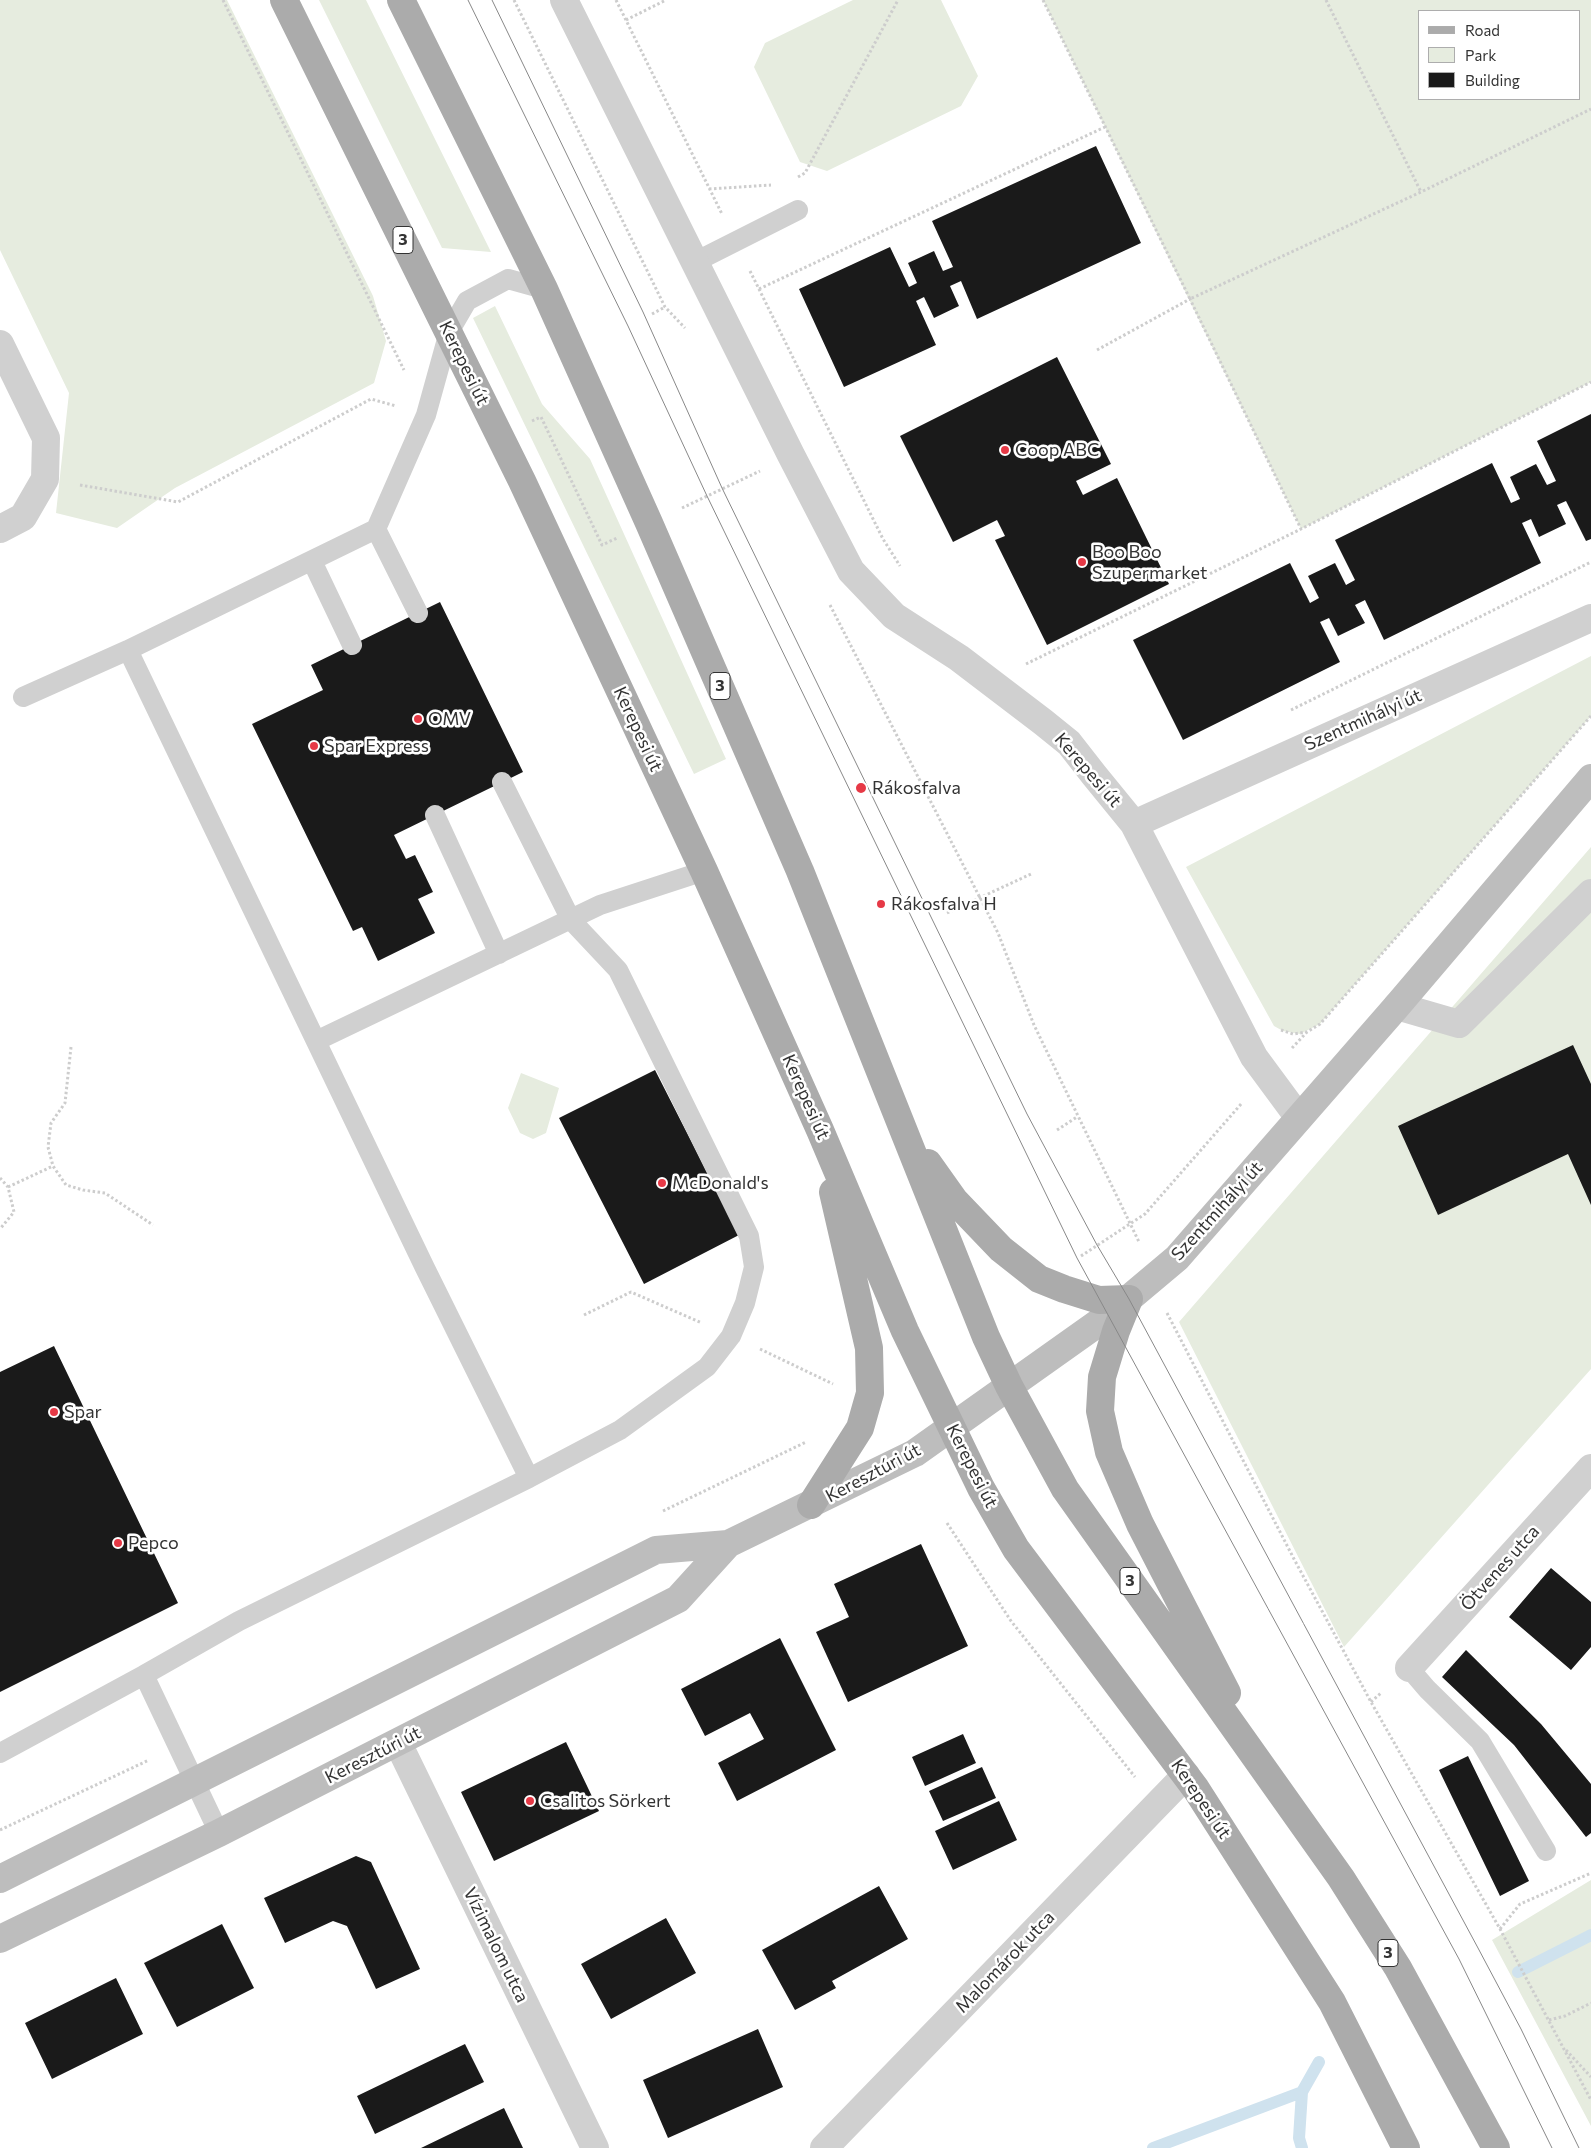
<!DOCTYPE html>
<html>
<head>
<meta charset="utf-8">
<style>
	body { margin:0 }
	#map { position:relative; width:1591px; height:2148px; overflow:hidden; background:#fff; font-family:Commissioner,sans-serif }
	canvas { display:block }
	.legend { position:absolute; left:1418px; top:10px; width:162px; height:90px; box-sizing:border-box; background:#fff; border:1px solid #adadad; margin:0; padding:6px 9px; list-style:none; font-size:15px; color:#333 }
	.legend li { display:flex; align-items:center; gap:10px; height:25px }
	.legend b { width:25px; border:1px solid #adadad }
</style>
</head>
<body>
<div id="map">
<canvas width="1591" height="2148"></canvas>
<ul class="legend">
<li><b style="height:6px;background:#ababab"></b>Road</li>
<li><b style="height:14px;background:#e6ecdf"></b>Park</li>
<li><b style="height:14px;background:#1a1a1a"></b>Building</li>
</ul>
</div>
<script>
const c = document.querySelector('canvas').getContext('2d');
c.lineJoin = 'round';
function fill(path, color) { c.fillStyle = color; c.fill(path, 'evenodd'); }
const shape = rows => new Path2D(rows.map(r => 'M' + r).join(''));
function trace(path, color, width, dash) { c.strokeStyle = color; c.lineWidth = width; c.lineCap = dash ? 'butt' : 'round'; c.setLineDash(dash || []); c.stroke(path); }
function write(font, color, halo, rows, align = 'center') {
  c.font = font + ' Commissioner,sans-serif'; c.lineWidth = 5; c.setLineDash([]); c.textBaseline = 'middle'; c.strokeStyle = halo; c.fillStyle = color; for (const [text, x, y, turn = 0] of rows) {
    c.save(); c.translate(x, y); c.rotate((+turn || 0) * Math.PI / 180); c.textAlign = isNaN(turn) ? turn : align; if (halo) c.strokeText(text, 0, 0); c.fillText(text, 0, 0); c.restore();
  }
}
fill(shape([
	[0,0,227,0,373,296,386,341,374,383,175,488,117,528,56,513,69,393,0,250],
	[319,0,366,0,491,252,442,248],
	[853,0,941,0,978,76,961,106,827,171,800,162,754,67,765,43],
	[1043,0,1591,0,1591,382,1301,529],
	[1420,11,1580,11,1580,99,1420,99],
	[495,306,542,404,590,459,726,759,694,774,473,318],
	[1591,656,1591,716,1320,1024,1300,1034,1283,1031,1274,1026,1186,867],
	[1591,847,1591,1369,1344,1647,1179,1322],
	[521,1073,559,1088,546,1133,533,1139,520,1133,508,1108],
	[1591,1880,1591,2126,1492,1940]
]), '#e6ecdf');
trace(shape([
	[1518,1972,1591,1935],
	[1153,2148,1302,2092],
	[1302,2148,1299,2138,1302,2092,1319,2062]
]), '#cfe2ee', 12);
fill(shape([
	[1096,146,1141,243,977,319,961,281,950,286,959,306,934,318,924,297,916,301,936,345,844,387,799,289,890,247,909,287,917,283,908,263,934,251,943,271,953,267,932,221],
	[1057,357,1111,464,1076,481,1083,495,1117,478,1169,584,1047,645,995,540,1005,536,997,520,953,542,900,436],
	[1591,414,1591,539,1586,541,1566,501,1557,505,1566,524,1539,537,1531,519,1522,523,1541,563,1384,640,1365,600,1355,605,1365,623,1338,636,1329,618,1320,622,1340,662,1183,740,1133,640,1290,563,1310,603,1319,598,1308,576,1335,563,1346,585,1355,580,1335,540,1492,463,1511,503,1520,499,1510,477,1536,464,1547,485,1556,481,1537,441],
	[440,602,523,772,394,835,406,859,415,855,433,892,418,899,435,933,378,961,362,927,353,931,252,724,323,690,311,665],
	[1573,1045,1591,1084,1591,1205,1568,1154,1438,1215,1398,1126],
	[655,1070,739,1235,644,1284,559,1118],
	[54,1346,178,1603,0,1692,0,1372],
	[921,1544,968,1646,848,1702,816,1632,849,1617,834,1584],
	[1551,1568,1591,1602,1591,1647,1571,1670,1509,1617],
	[780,1638,836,1750,737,1801,718,1763,764,1739,750,1713,705,1736,681,1689],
	[1466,1650,1541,1724,1591,1784,1591,1833,1586,1837,1514,1745,1442,1677],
	[963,1734,976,1763,925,1786,912,1757],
	[566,1742,599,1811,494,1861,461,1792],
	[1468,1756,1529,1881,1500,1896,1439,1770],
	[982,1767,996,1798,943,1821,929,1791],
	[999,1801,1017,1840,953,1870,935,1831],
	[356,1856,371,1862,420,1969,376,1989,347,1926,333,1921,285,1943,264,1898],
	[879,1886,908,1939,832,1981,836,1988,795,2010,762,1950],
	[666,1918,696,1973,611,2019,581,1964],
	[222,1924,254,1988,177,2027,144,1963],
	[116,1978,143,2034,52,2079,25,2023],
	[758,2029,783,2087,668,2138,643,2080],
	[465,2044,484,2082,375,2134,357,2096],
	[504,2108,523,2148,421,2148]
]), '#1a1a1a');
trace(shape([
	[223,0,404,370],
	[514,0,665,307,685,328],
	[616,0,722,214],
	[1043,0,1190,299,1421,192,1591,109],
	[1326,0,1421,192],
	[626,20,666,0],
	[798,177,805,173,898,0],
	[709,189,771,185],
	[750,271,883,539,900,566],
	[759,289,1105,127],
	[652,314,665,307],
	[1097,350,1190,299,1301,529,1591,382],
	[532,421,541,417,602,545,617,538],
	[80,485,178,502,371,399,396,406],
	[682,508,760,471],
	[830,605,998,933,1034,1025,1139,1242],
	[1026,664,1301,529],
	[1291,710,1591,562],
	[947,913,1031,874],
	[1281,1030,1293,1034,1307,1032],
	[71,1047,65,1103,51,1123,48,1147,53,1166,66,1185,83,1190,105,1193,153,1225],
	[1292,1048,1307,1032,1320,1024,1591,716],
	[1057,1130,1077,1117],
	[0,1178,8,1187,14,1212,0,1229],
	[8,1187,53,1166],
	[1081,1256,1145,1214,1242,1103],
	[1167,1313,1294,1559,1371,1702,1500,1929,1591,2100],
	[584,1315,631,1292,702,1323],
	[760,1349,833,1384],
	[663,1511,806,1442],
	[947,1523,1011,1621,1135,1777],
	[1371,1702,1382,1692],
	[0,1830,149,1760],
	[1500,1929,1520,1904,1591,1873],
	[1549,2020,1565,2016,1591,2003],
	[1566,2050,1591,2077]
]), '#cdcdcd', 3, [2.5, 2.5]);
trace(shape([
	[695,262,798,210],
	[376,529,418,613],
	[312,561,352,645],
	[23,697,128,650],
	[502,782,571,920,618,970,749,1236,754,1267,745,1303,731,1336,707,1367,620,1430,529,1478],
	[435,815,499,954],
	[316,1041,600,905,704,871],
	[1409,1668,1427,1689,1480,1741,1546,1851],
	[0,1753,144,1675],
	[219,1833,144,1675,239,1621,529,1478,425,1268,128,650,376,529,426,415,449,332,467,301,508,279,544,289]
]), '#d0d0d0', 20);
trace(shape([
	[564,0,791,455,851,571,894,616,959,658,1043,722,1069,743,1094,775,1134,824,1254,1057,1299,1118],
	[0,344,46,438,45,479,23,517,0,529],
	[1134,824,1591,618],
	[1397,1006,1459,1024,1591,893],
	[1409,1668,1591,1468],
	[398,1743,595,2148],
	[824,2148,1186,1775]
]), '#d0d0d0', 28);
trace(shape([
	[0,1879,656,1550,728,1544,915,1453,1108,1316,1177,1258,1397,1006,1591,778],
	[0,1939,219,1833,678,1599,728,1544]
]), '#bdbdbd', 28);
trace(shape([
	[284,0,522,481,704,871,820,1130,905,1331,981,1488,1016,1549,1196,1789,1332,2002,1406,2148],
	[401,0,544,289,649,523,800,871,986,1337,1009,1386,1065,1489,1341,1878,1398,1968,1496,2148],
	[928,1163,955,1201,1001,1249,1039,1279,1064,1289,1099,1300,1129,1299,1116,1331,1102,1377,1100,1411,1109,1452,1140,1524,1227,1693],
	[811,1505,860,1428,870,1393,869,1348,833,1192]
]), '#ababab', 28);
trace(shape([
	[468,0,628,326,707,496,1077,1258,1459,1959,1552,2148],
	[492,0,643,312,722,488,1027,1114,1097,1245,1129,1299,1478,1948,1521,2029,1579,2148]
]), '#888', 1);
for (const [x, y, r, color] of [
	[1005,450,5,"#e63946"],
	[1082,562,5,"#e63946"],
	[418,719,5,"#e63946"],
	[314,746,5,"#e63946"],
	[861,788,6,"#e63946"],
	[881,904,5,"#e63946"],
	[662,1183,5,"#e63946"],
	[54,1412,5,"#e63946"],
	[118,1543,5,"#e63946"],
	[530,1801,5,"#e63946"]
]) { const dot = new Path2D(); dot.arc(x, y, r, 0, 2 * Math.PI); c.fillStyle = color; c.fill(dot); trace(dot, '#fff', 2); }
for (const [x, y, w] of [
	[403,240,20],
	[720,686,20],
	[1130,1581,20],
	[1388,1953,20]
]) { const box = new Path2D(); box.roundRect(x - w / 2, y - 13.5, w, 27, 4); c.fillStyle = '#fff'; c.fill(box); trace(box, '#333', 1); }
write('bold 16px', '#333', null, [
	["3",403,240],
	["3",720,686],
	["3",1130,1581],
	["3",1388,1953]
]);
write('18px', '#333', '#fff', [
	["Kerepesi út",464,363,64],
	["Szentmihályi út",1363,720,-24],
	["Kerepesi út",638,729,65],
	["Kerepesi út",1088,770,49],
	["Kerepesi út",806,1097,66],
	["Szentmihályi út",1217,1211,-48],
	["Kerepesi út",972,1466,63],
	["Keresztúri út",873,1473,-28],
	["Ötvenes utca",1500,1568,-48],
	["Keresztúri út",373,1755,-27],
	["Kerepesi út",1201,1799,56],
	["Vízimalom utca",496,1945,64],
	["Malomárok utca",1005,1962,-46]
]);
write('18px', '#333', '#fff', [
	["Coop ABC",1015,450],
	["Boo Boo",1092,552],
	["Szupermarket",1092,573],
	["OMV",428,719],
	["Spar Express",324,746],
	["Rákosfalva",872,788],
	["Rákosfalva H",891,904],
	["McDonald's",672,1183],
	["Spar",64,1412],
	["Pepco",128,1543],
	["Csalitos Sörkert",540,1801]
], 'left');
</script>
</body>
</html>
